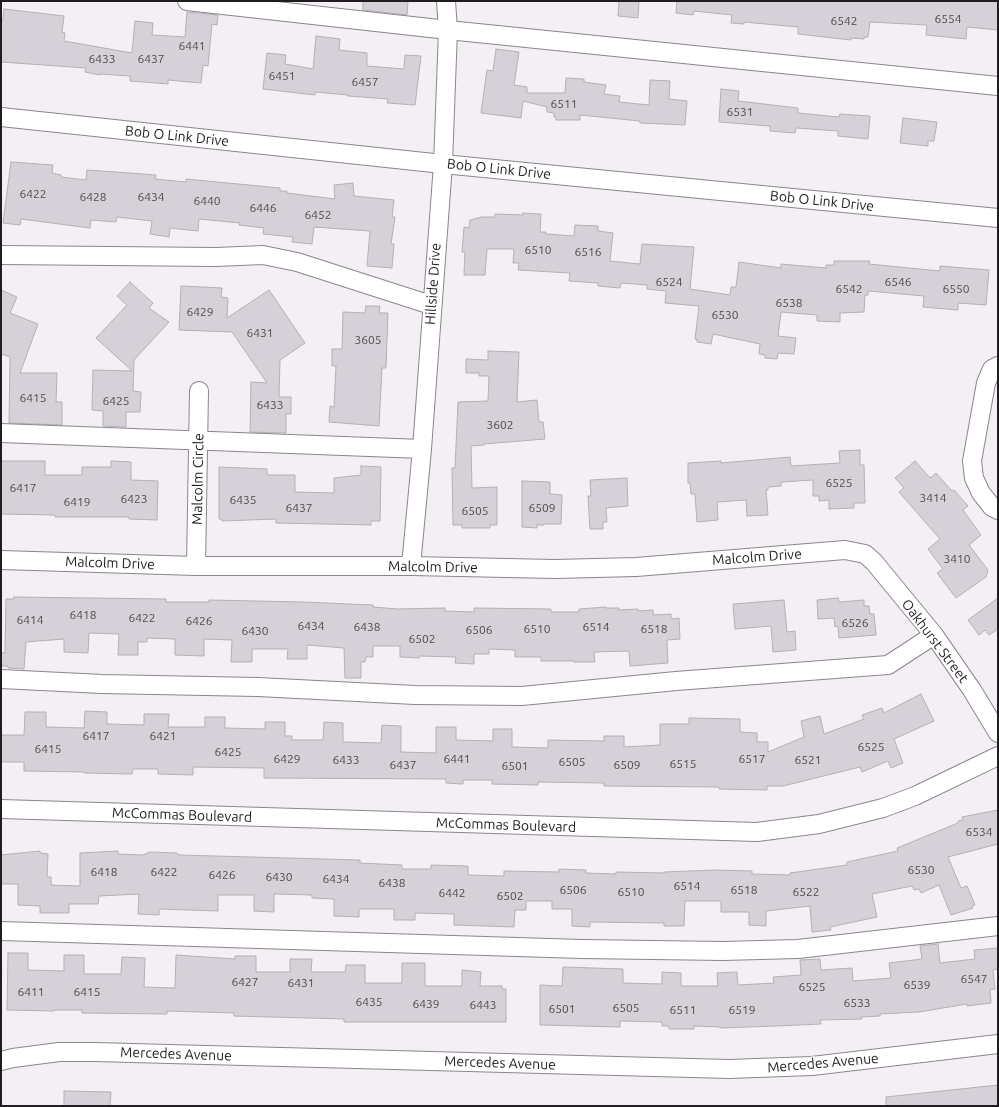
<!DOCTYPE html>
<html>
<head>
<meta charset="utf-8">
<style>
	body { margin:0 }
	#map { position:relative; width:999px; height:1107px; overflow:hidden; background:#f4eff5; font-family:Ubuntu,sans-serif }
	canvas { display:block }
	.frame { position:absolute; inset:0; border:2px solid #1f1d1f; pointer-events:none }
</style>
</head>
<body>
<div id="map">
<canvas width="999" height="1107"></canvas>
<div class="frame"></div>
</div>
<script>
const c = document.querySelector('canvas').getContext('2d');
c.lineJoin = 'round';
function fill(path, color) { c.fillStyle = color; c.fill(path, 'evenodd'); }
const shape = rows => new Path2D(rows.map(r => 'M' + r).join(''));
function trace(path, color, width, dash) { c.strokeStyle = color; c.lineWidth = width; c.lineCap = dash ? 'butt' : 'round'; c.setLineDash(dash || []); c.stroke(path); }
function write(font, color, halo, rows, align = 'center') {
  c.font = font + ' Ubuntu,sans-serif'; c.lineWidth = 3; c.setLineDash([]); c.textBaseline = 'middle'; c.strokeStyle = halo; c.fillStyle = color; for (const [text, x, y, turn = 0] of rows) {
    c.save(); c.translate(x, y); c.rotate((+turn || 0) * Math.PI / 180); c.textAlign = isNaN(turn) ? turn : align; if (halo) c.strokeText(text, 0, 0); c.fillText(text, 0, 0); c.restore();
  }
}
const building = shape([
	[363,1,408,1,407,15,363,10,363,1],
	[619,1,639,1,638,18,618,16,619,1],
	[677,1,998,1,998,30,967,27,966,39,926,35,927,25,870,22,868,37,864,37,864,39,851,38,851,40,798,34,798,27,744,22,744,24,731,23,732,15,694,11,693,15,676,13,677,1],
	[4,9,64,16,62,32,65,33,64,41,132,53,135,21,153,23,152,35,185,37,187,12,218,15,217,25,212,24,208,66,203,65,201,83,168,80,168,84,130,81,130,76,100,74,100,75,85,72,86,68,1,62,1,20,3,20,4,9],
	[316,36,340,39,339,50,367,53,367,66,404,69,405,55,421,56,415,105,387,103,388,99,348,96,348,95,315,92,315,95,263,89,267,53,286,55,285,64,313,69,316,36],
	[496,49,519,52,514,85,527,87,527,93,565,93,566,78,584,79,584,82,606,85,604,94,620,96,619,102,649,105,650,80,670,81,669,99,687,101,685,125,640,123,640,121,580,115,580,120,556,120,556,117,554,117,554,113,547,112,547,107,523,101,521,118,481,113,487,70,493,71,496,49],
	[721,89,739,91,738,101,798,108,798,113,839,117,840,114,870,116,868,139,838,136,838,131,796,128,795,133,770,131,770,126,719,122,721,89],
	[903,118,937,122,934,141,928,141,928,146,900,143,903,118],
	[11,162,53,165,52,173,61,175,61,177,86,180,87,170,130,173,156,175,155,179,186,182,186,179,280,188,280,191,287,191,287,193,335,199,334,185,353,183,354,196,394,200,392,217,395,217,391,244,394,244,392,268,367,266,370,231,314,227,312,244,292,242,293,237,263,234,264,228,239,225,240,223,199,219,198,231,170,228,169,237,150,234,152,221,117,217,116,222,91,220,90,228,21,219,20,225,3,223,11,162],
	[523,213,541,214,540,232,546,232,546,234,574,236,575,225,598,226,598,231,613,233,610,261,640,264,642,244,694,247,690,289,730,295,731,287,736,287,739,262,781,268,781,264,826,268,826,265,834,265,834,261,870,261,869,264,940,271,940,266,989,270,986,305,958,303,958,310,923,307,924,296,868,291,868,295,865,295,864,312,840,313,840,322,817,321,817,315,781,312,778,336,796,338,794,354,778,353,777,359,765,358,765,355,759,354,760,344,713,334,711,344,697,342,697,339,695,339,699,306,665,303,666,291,647,289,647,285,621,283,620,288,598,286,598,283,569,281,570,273,518,270,519,263,513,263,514,249,487,249,485,275,464,275,465,252,462,252,464,227,469,228,470,220,482,217,495,217,495,214,523,215,523,213],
	[130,282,153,303,149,308,169,322,134,360,133,391,141,392,140,412,126,412,126,427,103,426,103,411,92,410,93,370,132,371,96,338,127,305,117,296,130,282],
	[181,286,222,288,221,297,228,298,227,318,269,290,305,343,280,360,279,397,291,397,291,414,286,414,286,433,250,432,251,382,267,383,232,332,179,330,181,286],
	[1,290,17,297,10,313,38,324,20,373,57,373,56,402,62,402,62,425,9,423,10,357,1,354,1,290],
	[366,306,380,306,379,313,388,313,386,368,382,368,379,426,329,422,330,406,334,407,336,366,332,366,332,349,342,349,343,312,365,313,366,306],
	[488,351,519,352,517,402,537,400,539,422,543,422,545,439,484,444,484,445,471,446,472,488,497,487,497,525,490,525,490,528,462,528,462,525,453,525,452,468,455,468,458,402,488,401,489,376,479,376,479,373,466,373,466,359,488,360,488,351],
	[860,450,860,465,864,465,865,503,854,503,854,508,829,509,829,500,819,501,819,496,813,496,813,480,781,482,781,486,768,487,768,490,766,490,768,515,747,516,746,500,717,502,718,520,697,522,695,494,691,494,690,483,688,483,688,463,721,461,721,463,790,457,791,466,840,463,839,451,860,450],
	[1,461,45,461,45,475,82,475,82,467,111,467,111,461,131,462,131,480,158,481,157,520,129,519,129,517,55,517,55,515,1,514,1,461],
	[915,461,930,478,936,473,952,491,954,490,968,506,963,510,981,535,969,545,988,570,986,577,956,598,937,573,943,569,928,549,940,539,899,492,904,488,895,478,915,461],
	[361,466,381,467,380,521,371,521,371,525,276,523,276,519,222,521,222,519,219,519,219,467,267,469,267,475,295,475,295,492,334,493,334,478,361,475,361,466],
	[627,478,628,506,606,508,607,522,603,522,603,529,590,529,588,496,591,496,590,480,627,478],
	[522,481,550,482,550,494,562,495,561,524,544,524,544,525,537,525,537,528,522,527,522,481],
	[14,597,166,599,166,602,209,602,209,600,303,602,373,605,373,607,397,609,445,608,445,611,474,612,474,608,551,609,551,612,579,612,579,609,606,607,606,608,619,608,619,610,638,609,638,611,653,610,653,615,671,614,671,619,679,618,680,639,667,640,668,663,630,666,629,651,594,652,595,662,574,662,574,661,541,661,541,657,515,657,515,650,489,649,489,654,474,654,474,664,455,663,456,657,419,656,419,658,400,657,400,646,373,646,373,657,366,657,365,662,361,662,361,678,345,678,344,648,307,645,307,659,287,659,288,649,252,649,252,662,231,662,232,640,204,639,204,656,175,655,175,639,147,638,147,642,138,642,138,655,118,655,119,634,89,633,88,653,64,652,64,639,26,642,24,669,8,668,8,666,1,666,1,653,5,653,6,599,14,599,14,597],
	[838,598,839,602,864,600,864,606,869,606,870,614,874,614,876,635,839,638,838,626,835,627,834,618,818,619,817,600,838,598],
	[998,598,998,629,989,635,985,630,979,635,968,620,998,598],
	[784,600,787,632,795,631,796,650,773,652,771,626,735,629,733,604,784,600],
	[921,694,934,721,894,739,903,763,891,768,888,761,862,772,860,767,783,786,767,786,767,790,719,789,719,787,604,786,604,783,538,782,538,785,492,784,492,780,463,780,463,784,446,783,446,779,264,778,264,768,193,767,193,775,158,774,158,769,133,769,132,774,84,773,84,772,24,771,24,762,1,762,1,735,24,735,25,712,46,712,46,727,84,728,85,711,107,712,107,724,144,725,144,714,169,714,168,727,205,727,205,717,225,717,225,728,265,729,265,722,285,722,285,736,292,736,292,740,323,740,324,722,343,723,343,742,381,743,382,725,401,726,401,752,436,753,436,727,456,727,456,740,493,741,493,729,512,729,512,747,548,748,548,740,604,741,604,736,624,736,624,747,660,745,660,724,689,724,689,718,740,719,740,732,757,733,757,742,768,742,768,752,804,737,801,721,820,716,824,734,864,719,862,715,882,708,884,713,921,694],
	[998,810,998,844,948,857,961,888,967,886,975,905,972,906,973,908,951,915,939,885,921,893,919,889,914,890,912,886,872,894,877,917,830,927,831,930,812,932,810,906,766,911,766,926,749,925,749,912,721,912,721,901,685,901,684,926,664,926,664,923,590,922,590,927,572,926,572,909,552,909,552,901,526,901,526,910,515,910,514,927,454,925,454,914,415,913,415,920,394,920,394,909,359,909,359,917,334,916,334,899,312,898,312,895,274,894,274,912,254,911,254,895,218,895,218,911,159,909,159,915,138,914,139,894,99,896,98,904,69,904,69,913,40,913,40,906,18,905,18,884,1,884,1,855,40,851,40,853,48,854,47,877,51,877,51,885,80,886,80,853,118,851,118,854,143,855,150,852,177,853,177,854,180,855,360,860,360,863,402,865,402,869,431,869,431,865,468,866,468,875,504,876,504,871,559,872,559,869,586,870,586,873,616,874,616,872,664,873,664,872,715,870,752,871,752,874,790,875,790,873,847,865,847,862,898,851,897,848,958,823,958,821,963,820,962,817,998,810],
	[938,944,940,963,975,959,974,950,998,948,998,969,993,970,995,989,990,990,991,1003,967,1006,967,1004,919,1012,880,1014,880,1016,861,1017,862,1019,820,1020,821,1024,776,1026,720,1028,720,1027,694,1026,694,1029,669,1029,669,1026,662,1026,662,1022,620,1021,620,1027,540,1025,540,985,562,986,563,967,623,969,623,983,662,984,662,972,681,973,681,986,718,986,717,973,737,972,738,985,774,983,773,977,801,975,800,960,820,959,821,970,852,968,853,981,891,978,889,963,922,959,920,946,938,944],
	[8,953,28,953,28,970,64,971,64,955,84,955,84,974,121,974,122,957,145,958,144,987,175,988,176,955,235,959,235,956,256,956,256,972,290,972,290,959,312,959,311,972,345,972,346,965,365,965,365,983,402,983,402,963,425,963,425,986,462,986,462,970,481,972,480,986,502,986,502,989,506,989,506,1022,344,1022,344,1019,234,1016,234,1013,167,1011,167,1014,82,1013,82,1010,54,1010,54,1011,7,1010,8,953],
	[998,1085,998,1106,886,1106,886,1097,998,1085],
	[64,1091,111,1092,110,1106,64,1106,64,1091]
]);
fill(building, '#d6d1d8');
trace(building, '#b4afb5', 1);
const minor = shape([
	[187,1,448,30,998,86],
	[1,117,443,164,998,218],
	[1,255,216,257,263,255,297,262,431,305],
	[998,366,992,369,986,383,972,461,974,478,981,493,992,507,998,510],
	[1,433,422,449],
	[1,560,196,566,411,566,555,569,636,567,845,550,865,554,874,562,934,635,972,690,998,733],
	[196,566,199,391],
	[411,566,422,449,443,164,448,30,446,1],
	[1,679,102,684,258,687,415,695,522,696,676,681,888,665,934,635],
	[1,809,757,832,819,824,883,808,915,796,998,756],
	[1,931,582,949,723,951,798,949,998,926],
	[1,1061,13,1058,59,1052,95,1052,729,1069,812,1066,998,1044]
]);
trace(minor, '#8b868c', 20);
trace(minor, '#fff', 18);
write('12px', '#4d4a4d', null, [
	["6554",948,19],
	["6542",844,21],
	["6441",192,46],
	["6433",102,59],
	["6437",151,59],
	["6451",282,76],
	["6457",365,82],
	["6511",564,104],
	["6531",740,112],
	["6422",33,194],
	["6428",93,197],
	["6434",151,197],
	["6440",207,201],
	["6446",263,208],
	["6452",318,215],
	["6510",538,250],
	["6516",588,252],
	["6524",669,282],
	["6546",898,282],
	["6542",849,289],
	["6550",956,289],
	["6538",789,303],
	["6429",200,312],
	["6530",725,315],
	["6431",260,333],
	["3605",368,340],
	["6415",33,398],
	["6425",116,401],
	["6433",270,405],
	["3602",500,425],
	["6525",839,483],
	["6417",23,488],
	["3414",933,498],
	["6423",134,499],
	["6435",243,500],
	["6419",77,502],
	["6437",299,508],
	["6509",542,508],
	["6505",475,511],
	["3410",957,559],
	["6418",83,615],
	["6422",142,618],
	["6414",30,620],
	["6426",199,621],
	["6526",855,623],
	["6434",311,626],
	["6438",367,627],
	["6514",596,627],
	["6510",537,629],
	["6518",654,629],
	["6506",479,630],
	["6430",255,631],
	["6502",422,639],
	["6417",96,736],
	["6421",163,736],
	["6525",871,747],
	["6415",48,749],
	["6425",228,752],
	["6429",287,759],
	["6441",457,759],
	["6517",752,759],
	["6433",346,760],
	["6521",808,760],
	["6505",572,762],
	["6515",683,764],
	["6437",403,765],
	["6509",627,765],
	["6501",515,766],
	["6534",979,832],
	["6530",921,870],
	["6418",104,872],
	["6422",164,872],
	["6426",222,875],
	["6430",279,877],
	["6434",336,879],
	["6438",392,883],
	["6514",687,886],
	["6506",573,890],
	["6518",744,890],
	["6510",631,892],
	["6522",806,892],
	["6442",452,893],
	["6502",510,896],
	["6547",974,979],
	["6427",245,982],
	["6431",301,983],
	["6539",917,985],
	["6525",812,987],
	["6411",31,992],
	["6415",87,992],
	["6435",369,1002],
	["6533",857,1003],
	["6439",426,1004],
	["6443",483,1005],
	["6505",626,1008],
	["6501",562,1009],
	["6511",683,1010],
	["6519",742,1010]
]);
write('14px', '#1f1d1f', '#fffeff', [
	["Bob O Link Drive",177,136,6],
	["Bob O Link Drive",499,169,6],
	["Bob O Link Drive",822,201,6],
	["Hillside Drive",433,284,-86],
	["Malcolm Circle",198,479,-89],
	["Malcolm Drive",757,557,-4],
	["Malcolm Drive",110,563,2],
	["Malcolm Drive",433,567,1],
	["Oakhurst Street",935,641,53],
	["McCommas Boulevard",182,815,2],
	["McCommas Boulevard",506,825,2],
	["Mercedes Avenue",176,1054,2],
	["Mercedes Avenue",500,1063,2],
	["Mercedes Avenue",823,1063,-5]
]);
</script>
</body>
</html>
